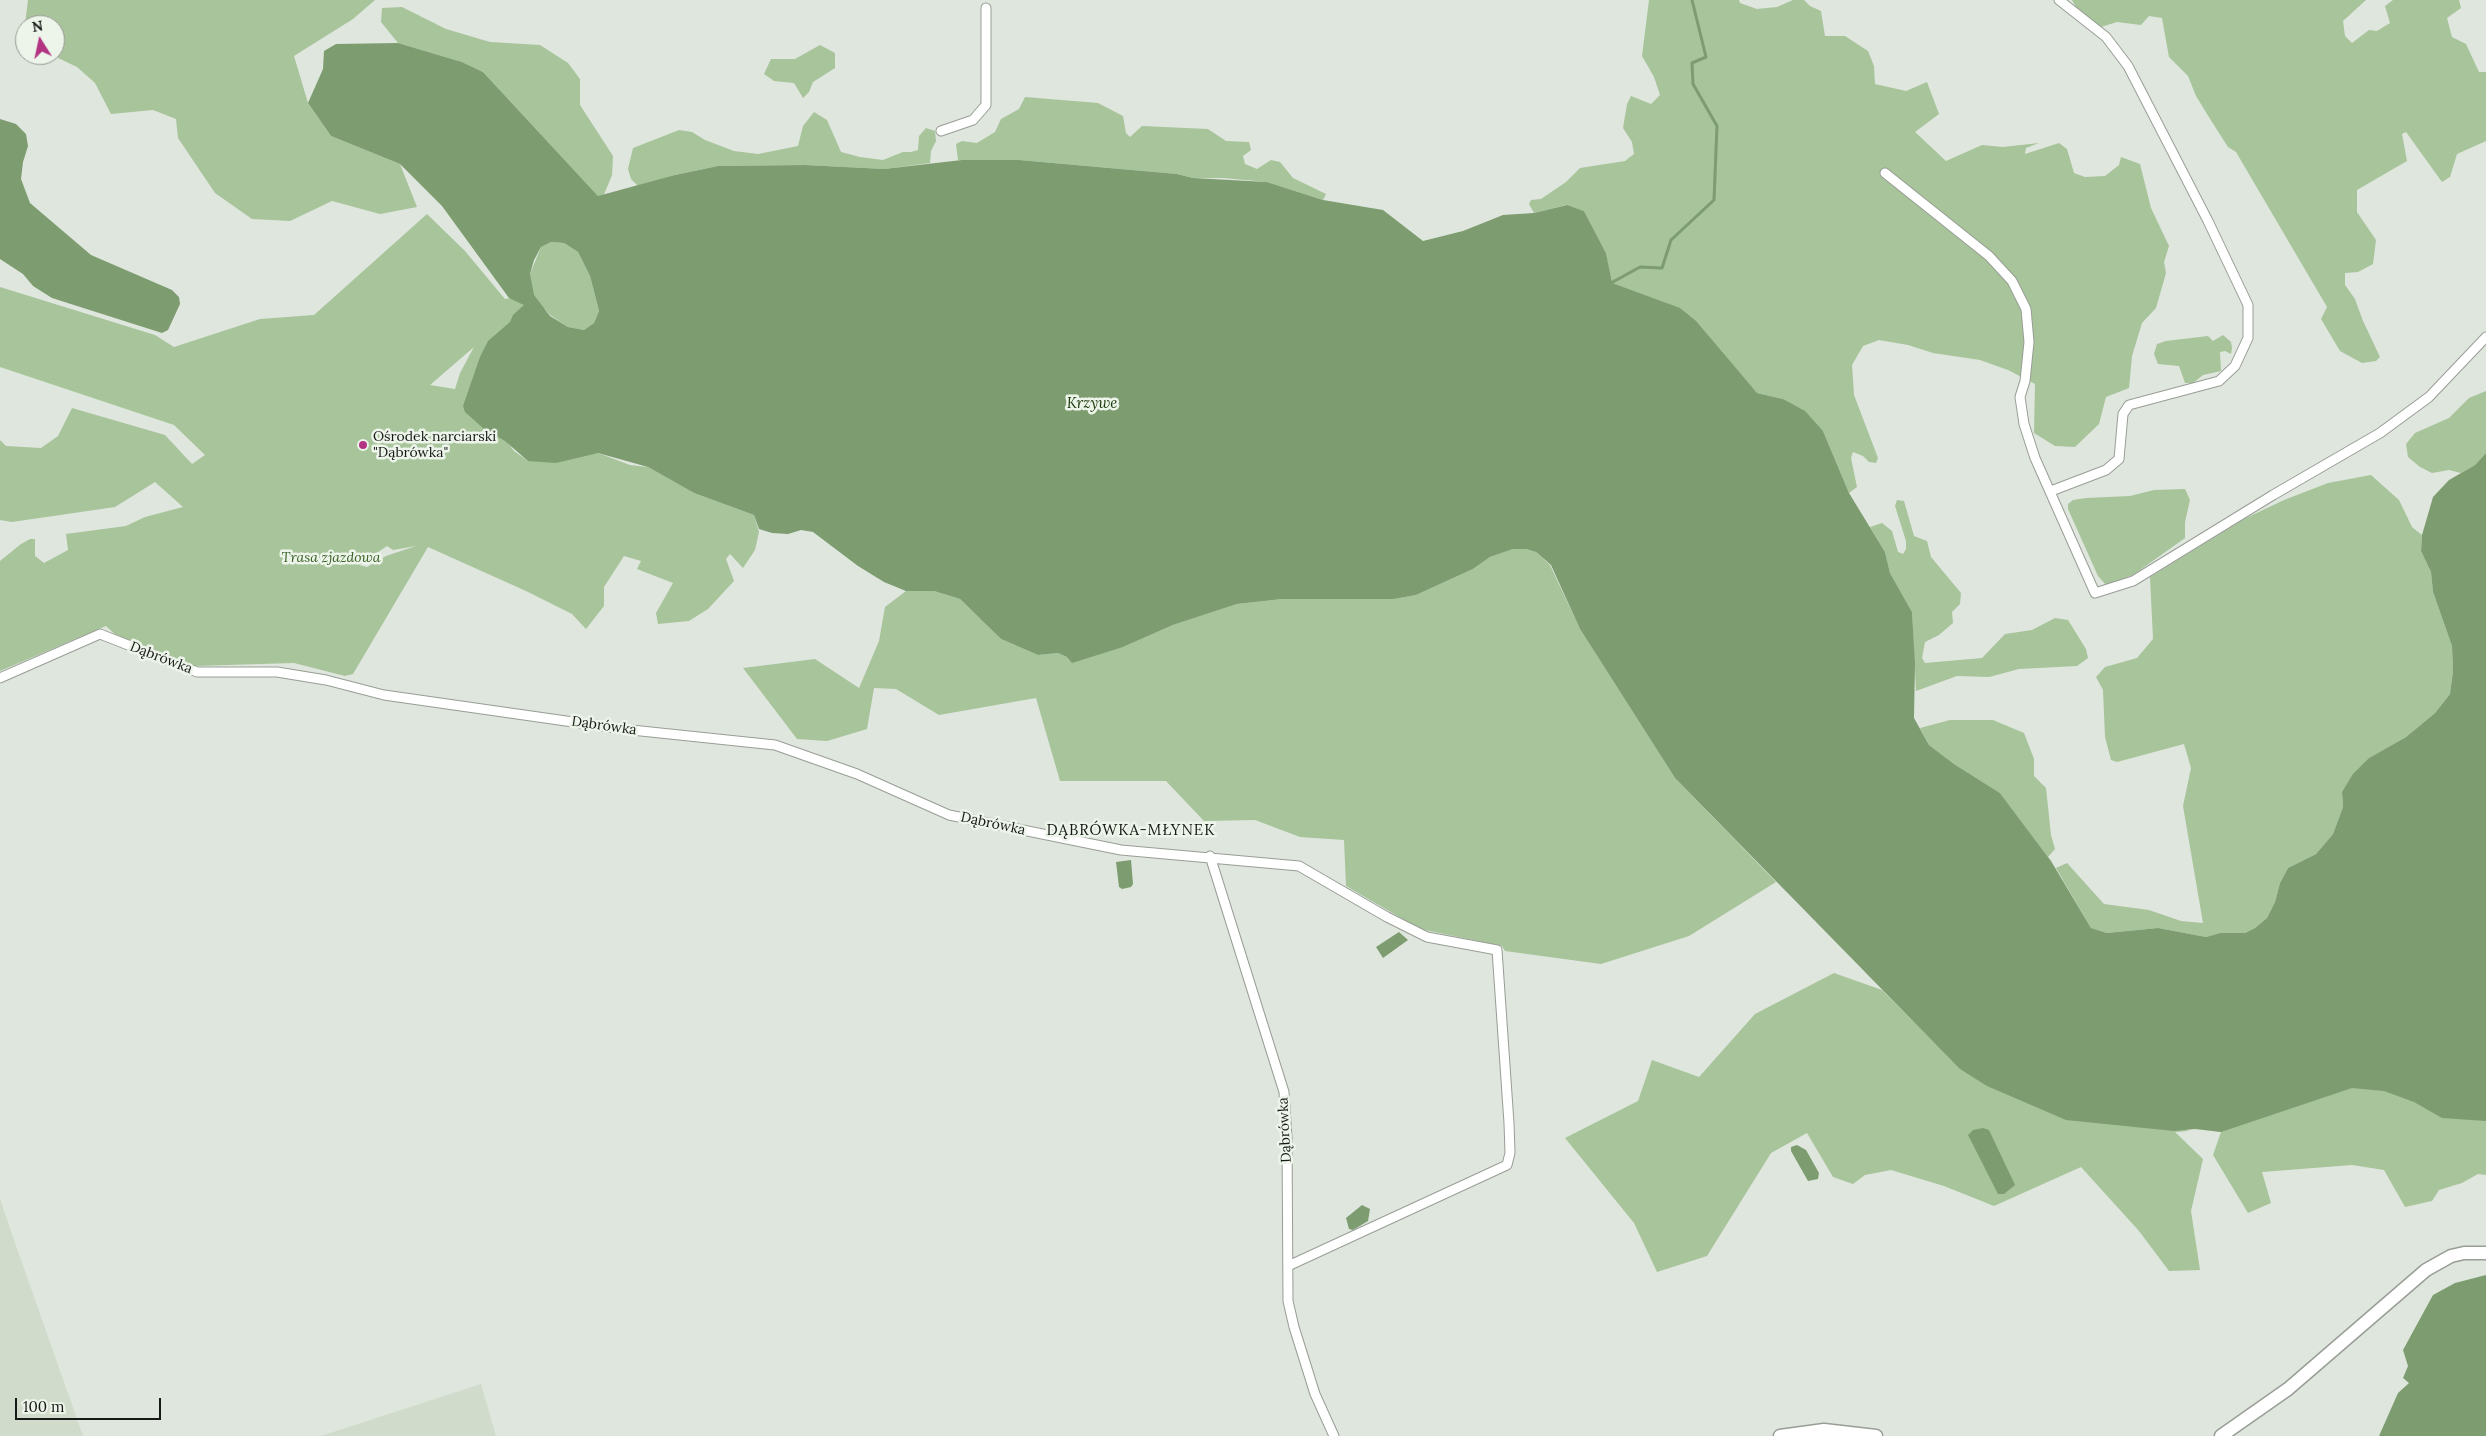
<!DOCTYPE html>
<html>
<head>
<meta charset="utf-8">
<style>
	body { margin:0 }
	#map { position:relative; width:2486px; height:1436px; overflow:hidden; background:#dfe6dd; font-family:Lora,serif }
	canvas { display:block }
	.north { position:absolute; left:15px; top:15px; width:50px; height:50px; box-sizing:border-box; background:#edf4ea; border:1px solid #979c95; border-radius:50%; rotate:350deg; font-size:14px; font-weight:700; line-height:20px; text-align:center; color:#161915 }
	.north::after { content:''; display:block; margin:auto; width:18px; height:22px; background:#b23482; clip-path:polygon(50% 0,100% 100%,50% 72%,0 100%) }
	.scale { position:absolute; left:15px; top:1398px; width:146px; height:22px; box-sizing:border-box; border:2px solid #161915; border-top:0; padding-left:6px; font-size:15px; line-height:18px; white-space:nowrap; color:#161915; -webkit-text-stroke:4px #edf4ea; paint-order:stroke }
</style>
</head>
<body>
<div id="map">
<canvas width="2486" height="1436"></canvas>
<div class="north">N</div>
<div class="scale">100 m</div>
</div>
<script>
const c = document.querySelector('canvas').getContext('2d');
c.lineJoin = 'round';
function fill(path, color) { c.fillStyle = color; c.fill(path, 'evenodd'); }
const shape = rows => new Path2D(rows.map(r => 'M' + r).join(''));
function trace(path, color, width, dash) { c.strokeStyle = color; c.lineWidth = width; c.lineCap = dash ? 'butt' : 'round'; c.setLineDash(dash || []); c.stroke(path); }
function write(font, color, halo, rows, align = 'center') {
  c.font = font + ' Lora,serif'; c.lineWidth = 5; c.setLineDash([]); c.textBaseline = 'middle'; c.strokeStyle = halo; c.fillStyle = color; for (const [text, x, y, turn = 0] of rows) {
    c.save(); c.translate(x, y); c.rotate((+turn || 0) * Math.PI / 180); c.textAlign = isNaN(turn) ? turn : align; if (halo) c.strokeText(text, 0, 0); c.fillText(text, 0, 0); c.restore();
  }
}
fill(shape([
	[0,1199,15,1243,83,1436,0,1436],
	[481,1384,496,1436,321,1436]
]), '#d0dbcb');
fill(shape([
	[28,0,375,0,353,19,294,56,308,103,331,136,400,164,417,207,380,214,332,201,290,221,252,219,215,193,178,138,176,119,153,110,111,114,95,83,77,67,56,57,41,55,55,55,55,25,25,25],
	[1649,0,1739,0,1740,3,1757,9,1777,7,1793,0,1804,0,1810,6,1821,11,1825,36,1845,36,1868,51,1874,66,1875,84,1906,91,1927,82,1939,114,1915,132,1946,161,1982,145,2003,147,2039,143,2026,148,2025,154,2059,143,2067,149,2074,173,2085,177,2105,176,2119,165,2121,157,2140,164,2151,208,2169,246,2164,262,2166,273,2156,308,2142,323,2132,356,2129,388,2106,397,2099,424,2075,447,2055,446,2034,433,2035,384,2008,370,1980,360,1933,353,1908,345,1879,340,1863,346,1852,365,1854,395,1878,458,1876,463,1869,462,1863,456,1853,452,1851,458,1857,487,1849,493,1823,431,1783,399,1757,393,1740,375,1636,293,1611,283,1606,253,1584,211,1566,205,1534,213,1529,204,1531,200,1541,199,1566,182,1580,168,1625,161,1634,154,1632,142,1623,128,1627,104,1631,96,1651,104,1660,95,1654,77,1642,56],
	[2072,0,2366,0,2343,21,2345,36,2352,43,2369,30,2377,31,2390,23,2385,6,2393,0,2459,0,2461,8,2447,18,2452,37,2466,44,2479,72,2486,72,2486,141,2457,154,2450,177,2442,182,2406,132,2402,134,2407,161,2357,190,2357,212,2376,240,2373,264,2358,272,2345,273,2345,285,2355,299,2363,321,2380,357,2376,361,2362,363,2340,351,2321,319,2327,307,2236,152,2228,147,2212,122,2196,96,2188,76,2169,57,2162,18,2149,16,2141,25,2117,22,2101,27,2077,9],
	[402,7,446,29,490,42,540,45,568,63,580,79,580,105,613,156,612,175,603,197,598,196,483,72,462,62,398,43,381,22,382,8],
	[820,45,835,53,835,68,813,82,809,92,803,98,794,83,774,81,764,74,771,59,795,59],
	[1025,97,1098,103,1123,116,1126,133,1130,137,1142,126,1208,129,1226,141,1249,142,1251,150,1243,156,1245,164,1257,169,1271,160,1280,162,1293,178,1326,194,1323,200,1267,182,1223,178,1193,178,1177,174,1019,160,958,160,956,144,962,141,977,143,995,132,1001,119,1019,109],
	[814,112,827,120,841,152,860,157,883,160,903,152,911,152,918,150,919,136,926,128,935,131,936,141,931,151,930,163,884,169,805,165,718,166,675,175,638,186,631,179,628,169,633,148,679,130,692,132,705,140,734,151,758,154,798,146,803,126],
	[427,214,465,251,505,299,518,297,530,274,541,247,551,242,564,243,578,252,590,276,594,292,599,311,594,323,584,330,568,327,550,315,545,309,463,406,472,418,487,415,514,451,528,461,598,453,630,465,648,467,694,493,754,515,759,532,755,550,743,568,730,554,726,559,734,581,708,609,689,621,658,624,656,613,673,583,637,569,641,561,624,556,604,587,604,606,586,629,572,614,526,591,428,547,353,674,345,676,294,663,194,666,118,637,106,626,0,671,0,561,21,544,30,539,35,539,35,556,44,563,68,550,66,534,126,526,145,517,183,507,155,482,115,507,12,522,0,520,0,440,6,446,41,448,58,436,72,408,165,435,192,464,205,455,174,425,0,367,0,287,155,335,174,347,260,319,314,315],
	[474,347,460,373,455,389,430,385],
	[387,546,393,550,416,546,386,556,367,567,359,565],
	[2223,335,2231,342,2232,348,2231,354,2225,351,2220,352,2221,371,2203,375,2193,383,2185,383,2179,366,2158,364,2154,354,2157,344,2166,341,2208,336,2213,341],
	[2486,391,2486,453,2475,465,2461,473,2449,470,2432,473,2420,467,2408,457,2406,444,2415,433,2449,418,2469,398],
	[2371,475,2399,500,2412,527,2422,535,2421,551,2431,572,2433,592,2452,646,2453,671,2450,694,2435,713,2406,737,2369,758,2342,792,2343,807,2333,834,2316,854,2288,868,2280,883,2275,902,2267,918,2255,928,2245,933,2220,933,2206,937,2158,928,2107,933,2091,928,2056,868,2067,863,2104,904,2149,910,2181,921,2203,923,2183,806,2191,768,2184,744,2117,762,2111,760,2105,737,2103,690,2096,677,2105,667,2137,658,2153,639,2150,577,2244,519,2284,500,2328,483],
	[2185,489,2190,500,2185,522,2185,538,2133,575,2106,585,2098,576,2068,509,2068,504,2073,500,2086,498,2130,496,2154,490],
	[1897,500,1904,501,1914,536,1927,541,1931,557,1961,593,1960,604,1952,612,1953,623,1939,635,1925,642,1922,658,1925,663,1982,658,2005,634,2032,630,2055,618,2068,620,2086,649,2088,658,2077,666,2019,669,1989,677,1957,676,1916,691,1912,612,1890,573,1885,552,1870,527,1882,523,1892,531,1898,552,1903,554,1906,549,1906,541,1895,506],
	[1513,549,1526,549,1536,552,1550,565,1580,629,1675,778,1776,882,1689,936,1601,964,1505,951,1502,946,1420,929,1346,886,1344,840,1300,837,1255,820,1204,821,1166,781,1060,781,1036,698,939,715,896,689,874,688,867,729,827,741,797,739,743,668,815,659,859,688,879,641,885,607,906,591,934,591,960,599,1001,639,1038,655,1058,653,1067,657,1123,647,1173,625,1237,604,1282,599,1394,599,1416,595,1473,569,1490,557],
	[1950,720,1993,720,2024,733,2034,759,2034,776,2046,788,2051,835,2055,849,2048,857,2000,793,1954,764,1929,745,1920,728],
	[1834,973,1882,990,1933,1041,2189,1131,2175,1132,2203,1159,2191,1211,2200,1270,2169,1271,2139,1231,2081,1167,1994,1206,1944,1186,1891,1170,1865,1175,1853,1184,1833,1177,1807,1133,1771,1153,1707,1256,1657,1272,1634,1223,1565,1138,1638,1101,1652,1060,1699,1077,1755,1014],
	[2312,1077,2486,1099,2486,1175,2478,1174,2462,1183,2439,1190,2432,1201,2405,1207,2384,1170,2352,1165,2262,1172,2271,1203,2248,1213,2213,1155,2221,1132,2209,1130]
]), '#a7c49b');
fill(shape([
	[398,43,462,62,483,72,598,196,675,175,718,166,805,165,884,169,962,160,1019,160,1177,174,1193,178,1267,182,1323,200,1383,210,1423,241,1463,231,1503,215,1534,213,1567,205,1584,211,1606,253,1612,283,1680,308,1696,321,1757,393,1783,399,1805,411,1823,431,1849,493,1885,552,1890,573,1912,612,1915,663,1914,718,1929,745,1954,764,2000,793,2051,861,2091,928,2107,933,2158,928,2206,937,2220,933,2245,933,2255,928,2267,918,2275,902,2280,883,2288,868,2316,854,2333,834,2343,807,2342,792,2353,774,2369,758,2406,737,2435,713,2450,694,2453,671,2452,646,2433,592,2431,572,2421,551,2422,535,2433,497,2449,480,2475,465,2486,453,2486,1121,2442,1118,2414,1102,2384,1091,2352,1088,2221,1132,2195,1129,2174,1131,2066,1120,1987,1086,1960,1069,1675,778,1580,629,1551,565,1536,552,1526,549,1513,549,1490,557,1473,569,1416,595,1394,599,1282,599,1237,604,1173,625,1123,647,1072,663,1067,657,1058,653,1038,655,1001,639,960,599,934,591,906,591,884,582,858,566,813,532,801,530,788,534,772,533,759,529,754,515,694,493,648,467,598,453,556,463,528,461,505,441,484,429,465,412,463,406,480,357,488,341,510,322,513,315,524,305,509,298,442,206,400,164,331,136,308,103,323,69,324,51,336,44],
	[551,242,564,243,578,252,590,276,599,311,594,323,584,330,568,327,550,316,534,295,530,274,534,260,541,247],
	[0,119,16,124,26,134,28,146,23,162,21,179,30,203,91,255,172,290,179,297,180,304,168,330,162,333,52,298,33,286,23,274,0,259],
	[1131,860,1133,884,1131,887,1122,889,1119,887,1116,862],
	[1399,932,1408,940,1383,958,1376,947],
	[1983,1128,1989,1130,2015,1185,2004,1194,1998,1194,1968,1135,1973,1130],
	[1797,1145,1806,1150,1819,1173,1818,1179,1808,1181,1791,1151,1791,1147],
	[1362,1205,1370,1209,1368,1221,1353,1230,1349,1229,1346,1218],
	[2486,1275,2486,1436,2379,1436,2398,1393,2409,1383,2403,1378,2408,1366,2403,1350,2433,1295,2455,1283]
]), '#7d9c70');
trace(shape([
	[1611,283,1640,267,1662,268,1671,240,1714,200,1717,126,1693,84,1692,63,1706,57,1692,0]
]), '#7d9c70', 3);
const street = shape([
	[941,131,973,120,986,105,986,8],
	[1885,173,1989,256,2012,281,2026,309,2029,342,2025,381,2020,397,2024,424,2035,458,2095,593,2133,581,2273,495,2380,433,2429,397,2486,337],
	[2051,491,2106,470,2119,459,2123,414,2129,405,2219,381,2235,366,2248,338,2248,305,2208,221,2128,66,2106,37,2059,0],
	[0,678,100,634,197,672,277,672,326,680,384,695,622,729,775,745,857,774,949,815,1121,850,1299,866,1387,917,1427,937,1497,950,1509,1123,1510,1153,1507,1165,1288,1266],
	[1210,856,1284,1092,1287,1137,1288,1301,1294,1327,1315,1394,1334,1436]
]);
const secondary = shape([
	[1780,1436,1824,1430,1876,1436],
	[2221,1436,2288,1389,2426,1270,2451,1256,2464,1253,2486,1253]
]);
trace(street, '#989e95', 11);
trace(secondary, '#989e95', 15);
trace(street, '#fff', 9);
trace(secondary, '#fff', 12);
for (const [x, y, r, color] of [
	[363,445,5,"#b23482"]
]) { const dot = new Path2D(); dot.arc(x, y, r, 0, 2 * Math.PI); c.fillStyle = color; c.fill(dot); trace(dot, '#edf4ea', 2); }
write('14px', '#161915', '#edf4ea', [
	["Ośrodek narciarski",373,437],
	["\"Dąbrówka\"",373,453]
], 'left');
write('italic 14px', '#386124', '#edf4ea', [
	["Trasa zjazdowa",331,558]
]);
write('14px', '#161915', '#edf4ea', [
	["Dąbrówka",161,658,21],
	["Dąbrówka",604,726,8],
	["Dąbrówka",993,824,12],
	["Dąbrówka",1285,1130,-93]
]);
write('italic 15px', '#1c3a0b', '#edf4ea', [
	["Krzywe",1092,404]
]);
c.letterSpacing = '1px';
write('15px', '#161915', '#edf4ea', [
	["DĄBRÓWKA-MŁYNEK",1131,831]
]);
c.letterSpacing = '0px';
</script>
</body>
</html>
